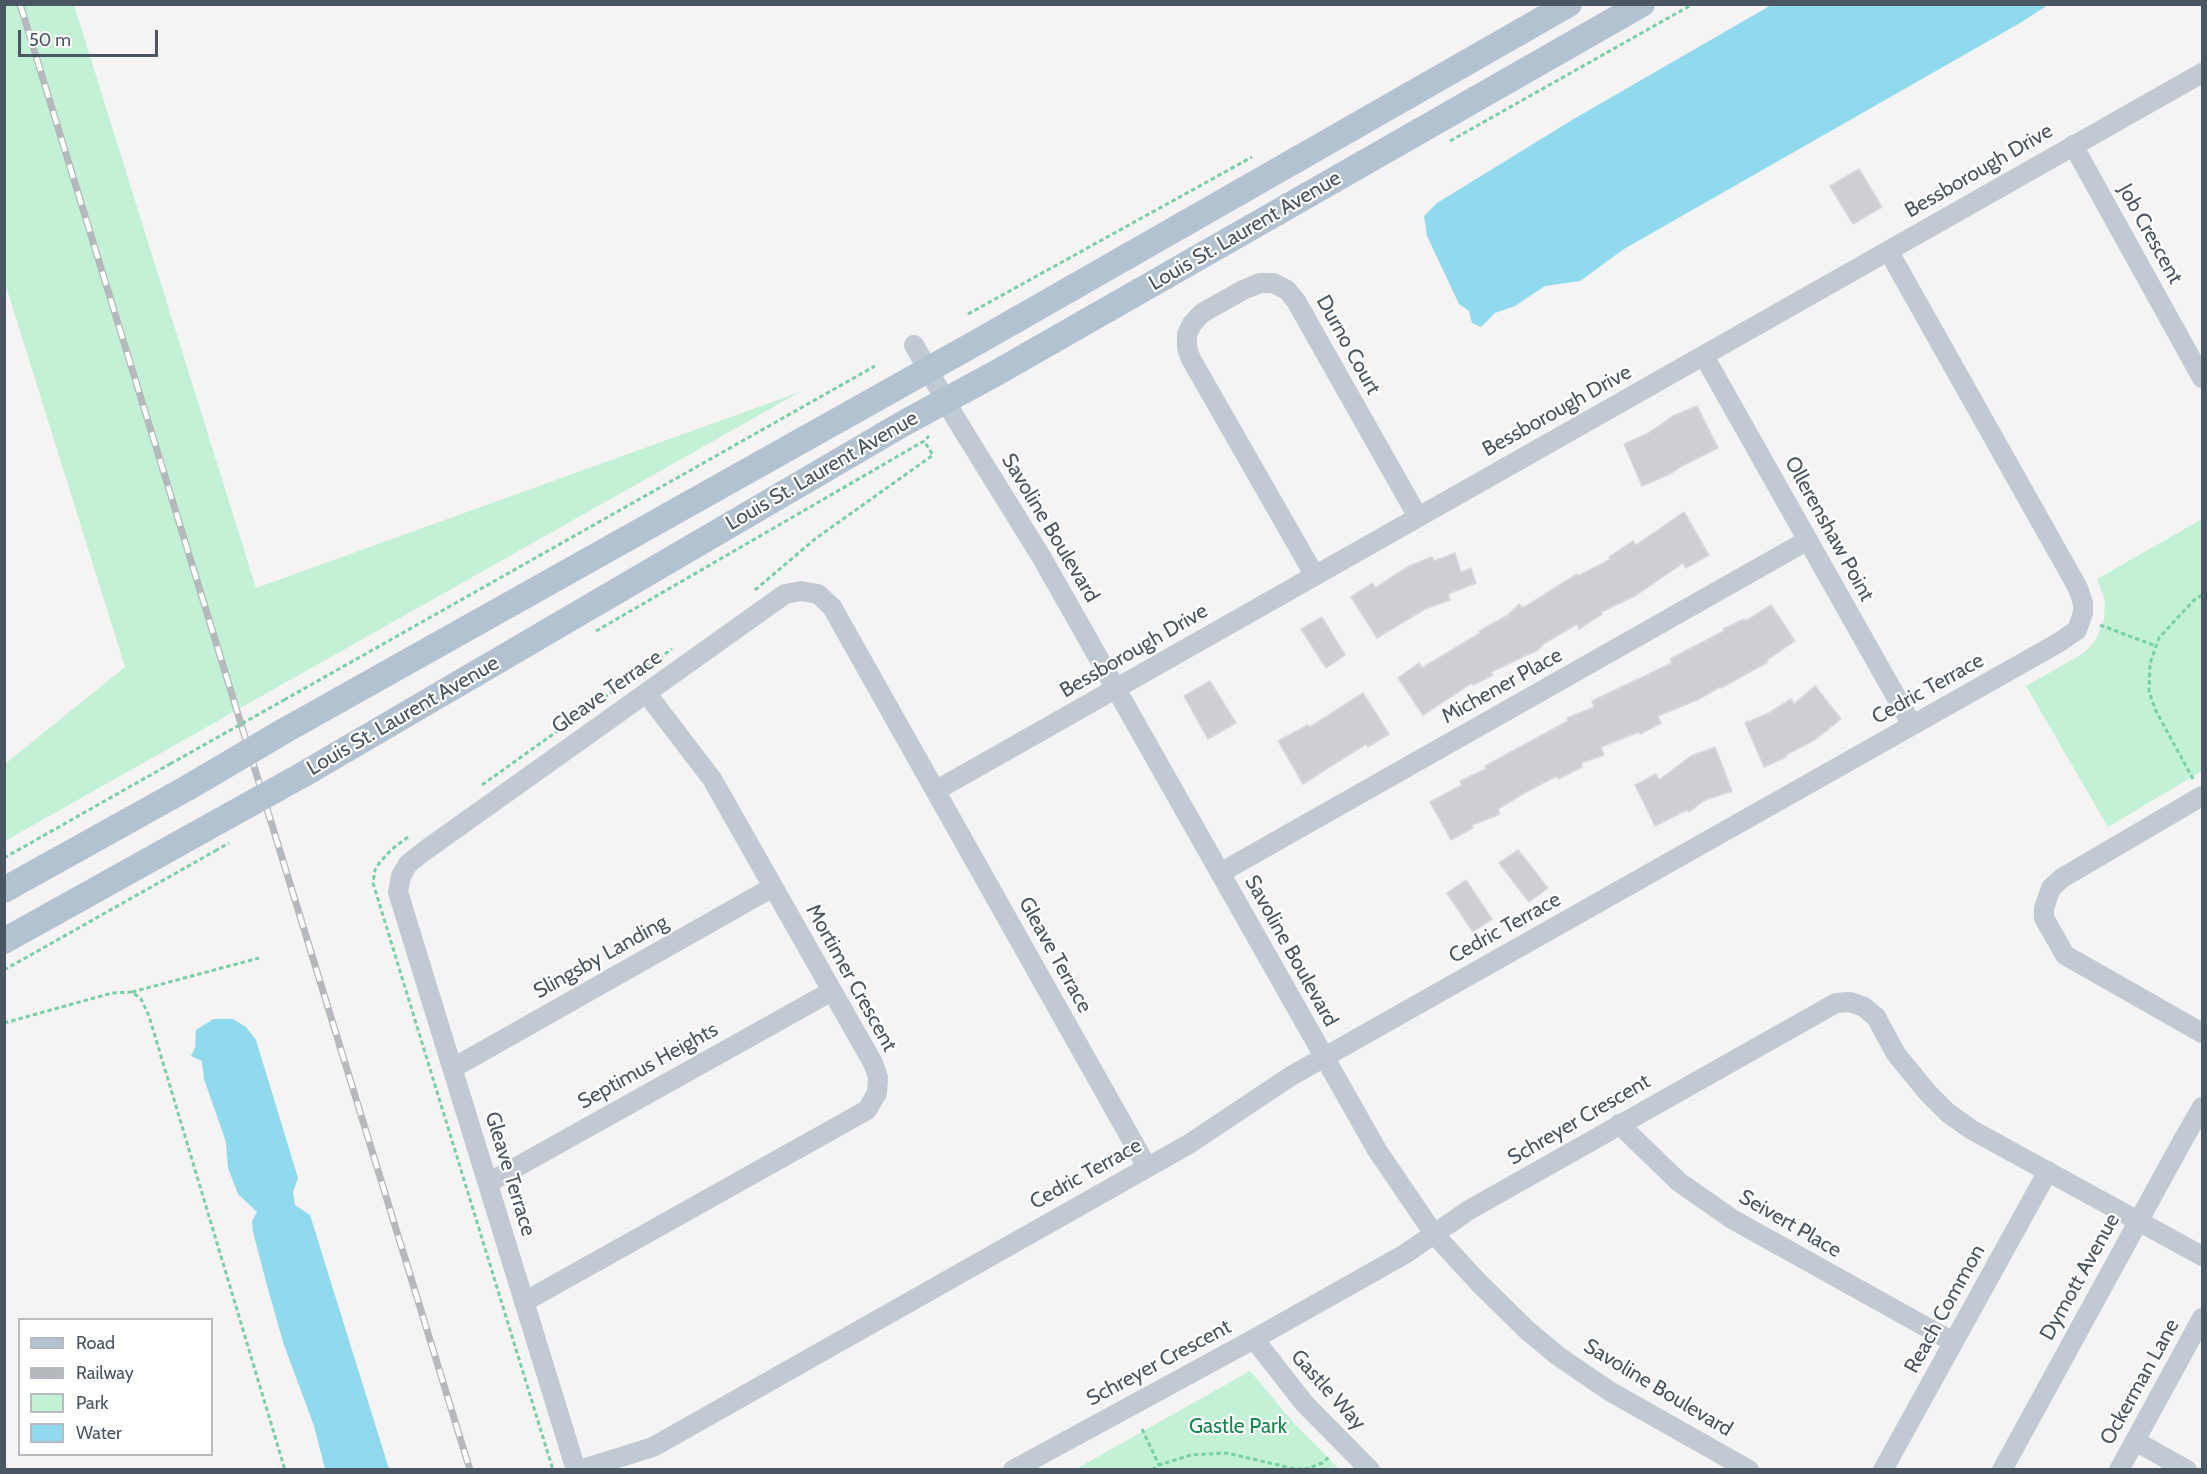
<!DOCTYPE html>
<html>
<head>
<meta charset="utf-8">
<style>
	body { margin:0 }
	#map { position:relative; width:2207px; height:1474px; overflow:hidden; background:#f5f3f3; font-family:Cabin,sans-serif }
	canvas { display:block }
	.frame { position:absolute; inset:0; border:6px solid #4a5661; pointer-events:none }
	.legend { position:absolute; left:18px; top:1318px; width:195px; height:138px; box-sizing:border-box; background:#fff; border:2px solid #b7bbc0; margin:0; padding:8px 10px; list-style:none; font-size:18px; color:#4a5661 }
	.legend li { display:flex; align-items:center; gap:12px; height:30px }
	.legend b { width:30px; border:2px solid #b7bbc0 }
	.scale { position:absolute; left:18px; top:30px; width:140px; height:27px; box-sizing:border-box; border:3px solid #4a5661; border-top:0; padding-left:8px; font-size:18px; line-height:21px; white-space:nowrap; color:#4a5661; -webkit-text-stroke:4px #fff; paint-order:stroke }
</style>
</head>
<body>
<div id="map">
<canvas width="2207" height="1474"></canvas>
<div class="frame"></div>
<ul class="legend">
<li><b style="height:8px;background:#b3c2d1"></b>Road</li>
<li><b style="height:8px;background:#b5b8bd"></b>Railway</li>
<li><b style="height:16px;background:#c3f1d5"></b>Park</li>
<li><b style="height:16px;background:#90daee"></b>Water</li>
</ul>
<div class="scale">50 m</div>
</div>
<script>
const c = document.querySelector('canvas').getContext('2d');
c.lineJoin = 'round';
function fill(path, color) { c.fillStyle = color; c.fill(path, 'evenodd'); }
const shape = rows => new Path2D(rows.map(r => 'M' + r).join(''));
function trace(path, color, width, dash) { c.strokeStyle = color; c.lineWidth = width; c.lineCap = dash ? 'butt' : 'round'; c.setLineDash(dash || []); c.stroke(path); }
function write(font, color, halo, rows, align = 'center') {
  c.font = font + ' Cabin,sans-serif'; c.lineWidth = 4.5; c.setLineDash([]); c.textBaseline = 'middle'; c.strokeStyle = halo; c.fillStyle = color; for (const [text, x, y, turn = 0] of rows) {
    c.save(); c.translate(x, y); c.rotate((+turn || 0) * Math.PI / 180); c.textAlign = isNaN(turn) ? turn : align; if (halo) c.strokeText(text, 0, 0); c.fillText(text, 0, 0); c.restore();
  }
}
fill(shape([
	[5,4,74,5,256,588,800,392,5,841,5,764,125,667,5,283],
	[2202,519,2202,771,2108,827,2026,686,2084,653,2096,640,2104,619,2105,600,2097,579],
	[1250,1371,1293,1422,1339,1469,1076,1469]
]), '#c3f1d5');
fill(shape([
	[1773,4,2048,5,2020,23,1624,249,1580,281,1545,286,1515,306,1495,313,1481,327,1472,323,1469,311,1459,304,1427,236,1424,216,1437,203,1572,120],
	[213,1019,233,1019,246,1027,256,1040,298,1178,293,1192,295,1205,310,1215,389,1469,325,1469,314,1426,284,1345,269,1293,253,1232,252,1221,257,1212,238,1194,228,1168,226,1142,204,1079,202,1061,191,1056,195,1048,196,1030]
]), '#90daee');
const building = shape([
	[1859,169,1882,207,1853,224,1830,186,1859,169],
	[1697,406,1718,448,1682,466,1670,474,1642,486,1624,444,1647,434,1673,416,1697,406],
	[1684,512,1709,555,1686,568,1683,563,1635,596,1601,612,1602,614,1579,629,1577,624,1545,643,1538,650,1491,672,1493,675,1473,685,1472,683,1423,715,1398,678,1419,663,1422,668,1480,633,1479,631,1508,615,1519,604,1523,608,1577,574,1578,576,1611,559,1609,557,1633,541,1636,545,1684,512],
	[1455,553,1461,572,1471,568,1476,583,1448,594,1450,600,1425,609,1377,638,1351,597,1373,583,1375,588,1409,566,1432,557,1434,561,1455,553],
	[1771,605,1795,641,1767,660,1768,662,1721,688,1720,687,1699,699,1658,716,1661,723,1640,734,1639,732,1601,747,1604,755,1581,763,1582,767,1558,779,1557,776,1526,792,1498,809,1500,814,1472,825,1473,828,1451,840,1430,802,1462,785,1460,781,1486,769,1485,766,1568,721,1567,718,1594,707,1592,701,1672,663,1670,659,1724,631,1723,629,1744,619,1746,621,1771,605],
	[1322,617,1345,655,1326,668,1301,629,1322,617],
	[1210,681,1236,723,1208,739,1184,696,1210,681],
	[1815,686,1841,719,1816,739,1786,755,1786,757,1764,767,1745,723,1767,714,1791,699,1794,704,1815,686],
	[1363,693,1389,734,1368,747,1366,744,1303,784,1278,741,1308,725,1310,727,1363,693],
	[1715,747,1732,791,1705,800,1689,812,1687,810,1655,826,1635,785,1656,774,1659,780,1691,756,1715,747],
	[1518,850,1548,888,1529,902,1499,863,1518,850],
	[1466,880,1492,919,1473,932,1447,893,1466,880]
]);
fill(building, '#cdcfd5');
trace(building, '#d7d9de', 1.5);
trace(shape([
	[1450,141,1693,4],
	[968,314,1252,157],
	[755,590,815,539,933,455,924,441],
	[2100,625,2156,646],
	[596,631,924,441,929,436],
	[284,700,875,366],
	[2193,779,2156,711,2149,692,2150,663,2159,638,2193,601,2202,595],
	[482,785,672,649],
	[408,837,392,849,380,862,375,870,373,883,553,1470],
	[4,858,170,764],
	[4,970,215,851],
	[132,992,259,958],
	[4,1023,112,993,132,992,141,999,149,1016,285,1470],
	[1142,1429,1159,1465],
	[1152,1470,1159,1465,1191,1455,1208,1454,1227,1453,1295,1469,1306,1469,1322,1463,1329,1457]
]), '#7ad0a6', 3, [4.5, 3]);
trace(shape([
	[2073,145,2202,378],
	[914,345,956,419,1042,558,1377,1150,1434,1234,1479,1283,1528,1331,1558,1356,1611,1392,1749,1470],
	[1704,356,1912,725],
	[1315,576,1191,359,1187,348,1187,334,1192,324,1202,313,1243,290,1260,283,1273,283,1287,290,1296,301,1418,517],
	[935,791,2202,73],
	[2202,796,2062,878,2051,888,2044,908,2044,918,2065,955,2202,1033],
	[1220,873,1808,540],
	[453,1068,773,887],
	[1619,1124,1679,1182,1732,1219,1953,1342],
	[488,1183,832,991],
	[524,1302,867,1110,877,1093,878,1077,873,1063,712,779,647,694],
	[1254,1339,1304,1403,1370,1470],
	[2135,1441,2187,1470],
	[576,1470,398,892,401,876,408,864,423,852,785,594,801,591,818,594,832,607,1147,1167],
	[579,1470,653,1447,1189,1144,1291,1076,2058,643,2077,630,2083,613,2083,603,2078,588,1889,252],
	[1013,1470,1254,1339,1405,1254,1469,1210,1836,1003,1850,1002,1864,1007,1876,1017,1896,1054,1928,1093,1948,1113,1972,1130,2202,1256],
	[1883,1470,2048,1171],
	[2002,1470,2183,1140,2202,1107],
	[2119,1470,2202,1318]
]), '#c1cad2', 20);
trace(shape([
	[284,731,981,340,1569,4],
	[304,774,906,422,998,372,1642,4],
	[4,890,189,787],
	[4,941,205,829]
]), '#b3c2d1', 26);
const rail = shape([
	[20,4,470,1470]
]);
trace(rail, '#b5b8bd', 7);
trace(rail, '#fff', 4.5, [14]);
trace(shape([
	[170,764,284,700],
	[215,851,229,843]
]), '#7ad0a6', 3, [4.5, 3]);
trace(shape([
	[189,787,284,731],
	[205,829,304,774]
]), '#b3c2d1', 26);
write('21px', '#4a5661', '#fff', [
	["Bessborough Drive",1979,171,-30],
	["Louis St. Laurent Avenue",1245,231,-30],
	["Job Crescent",2150,234,61],
	["Durno Court",1348,345,61],
	["Bessborough Drive",1557,411,-29],
	["Louis St. Laurent Avenue",822,471,-30],
	["Savoline Boulevard",1050,528,59],
	["Ollerenshaw Point",1829,529,61],
	["Bessborough Drive",1134,651,-30],
	["Michener Place",1502,686,-29],
	["Cedric Terrace",1928,689,-29],
	["Gleave Terrace",607,692,-35],
	["Louis St. Laurent Avenue",403,716,-30],
	["Cedric Terrace",1505,928,-29],
	["Savoline Boulevard",1291,951,61],
	["Gleave Terrace",1055,955,61],
	["Slingsby Landing",601,957,-29],
	["Mortimer Crescent",851,978,61],
	["Septimus Heights",648,1066,-29],
	["Schreyer Crescent",1579,1120,-30],
	["Gleave Terrace",510,1174,73],
	["Cedric Terrace",1086,1174,-29],
	["Seivert Place",1790,1224,30],
	["Dymott Avenue",2080,1277,-61],
	["Reach Common",1945,1309,-61],
	["Schreyer Crescent",1159,1363,-28],
	["Ockerman Lane",2140,1382,-61],
	["Savoline Boulevard",1658,1388,31],
	["Gastle Way",1328,1390,48]
]);
write('21px', '#17864f', '#fff', [
	["Gastle Park",1238,1427]
]);
</script>
</body>
</html>
